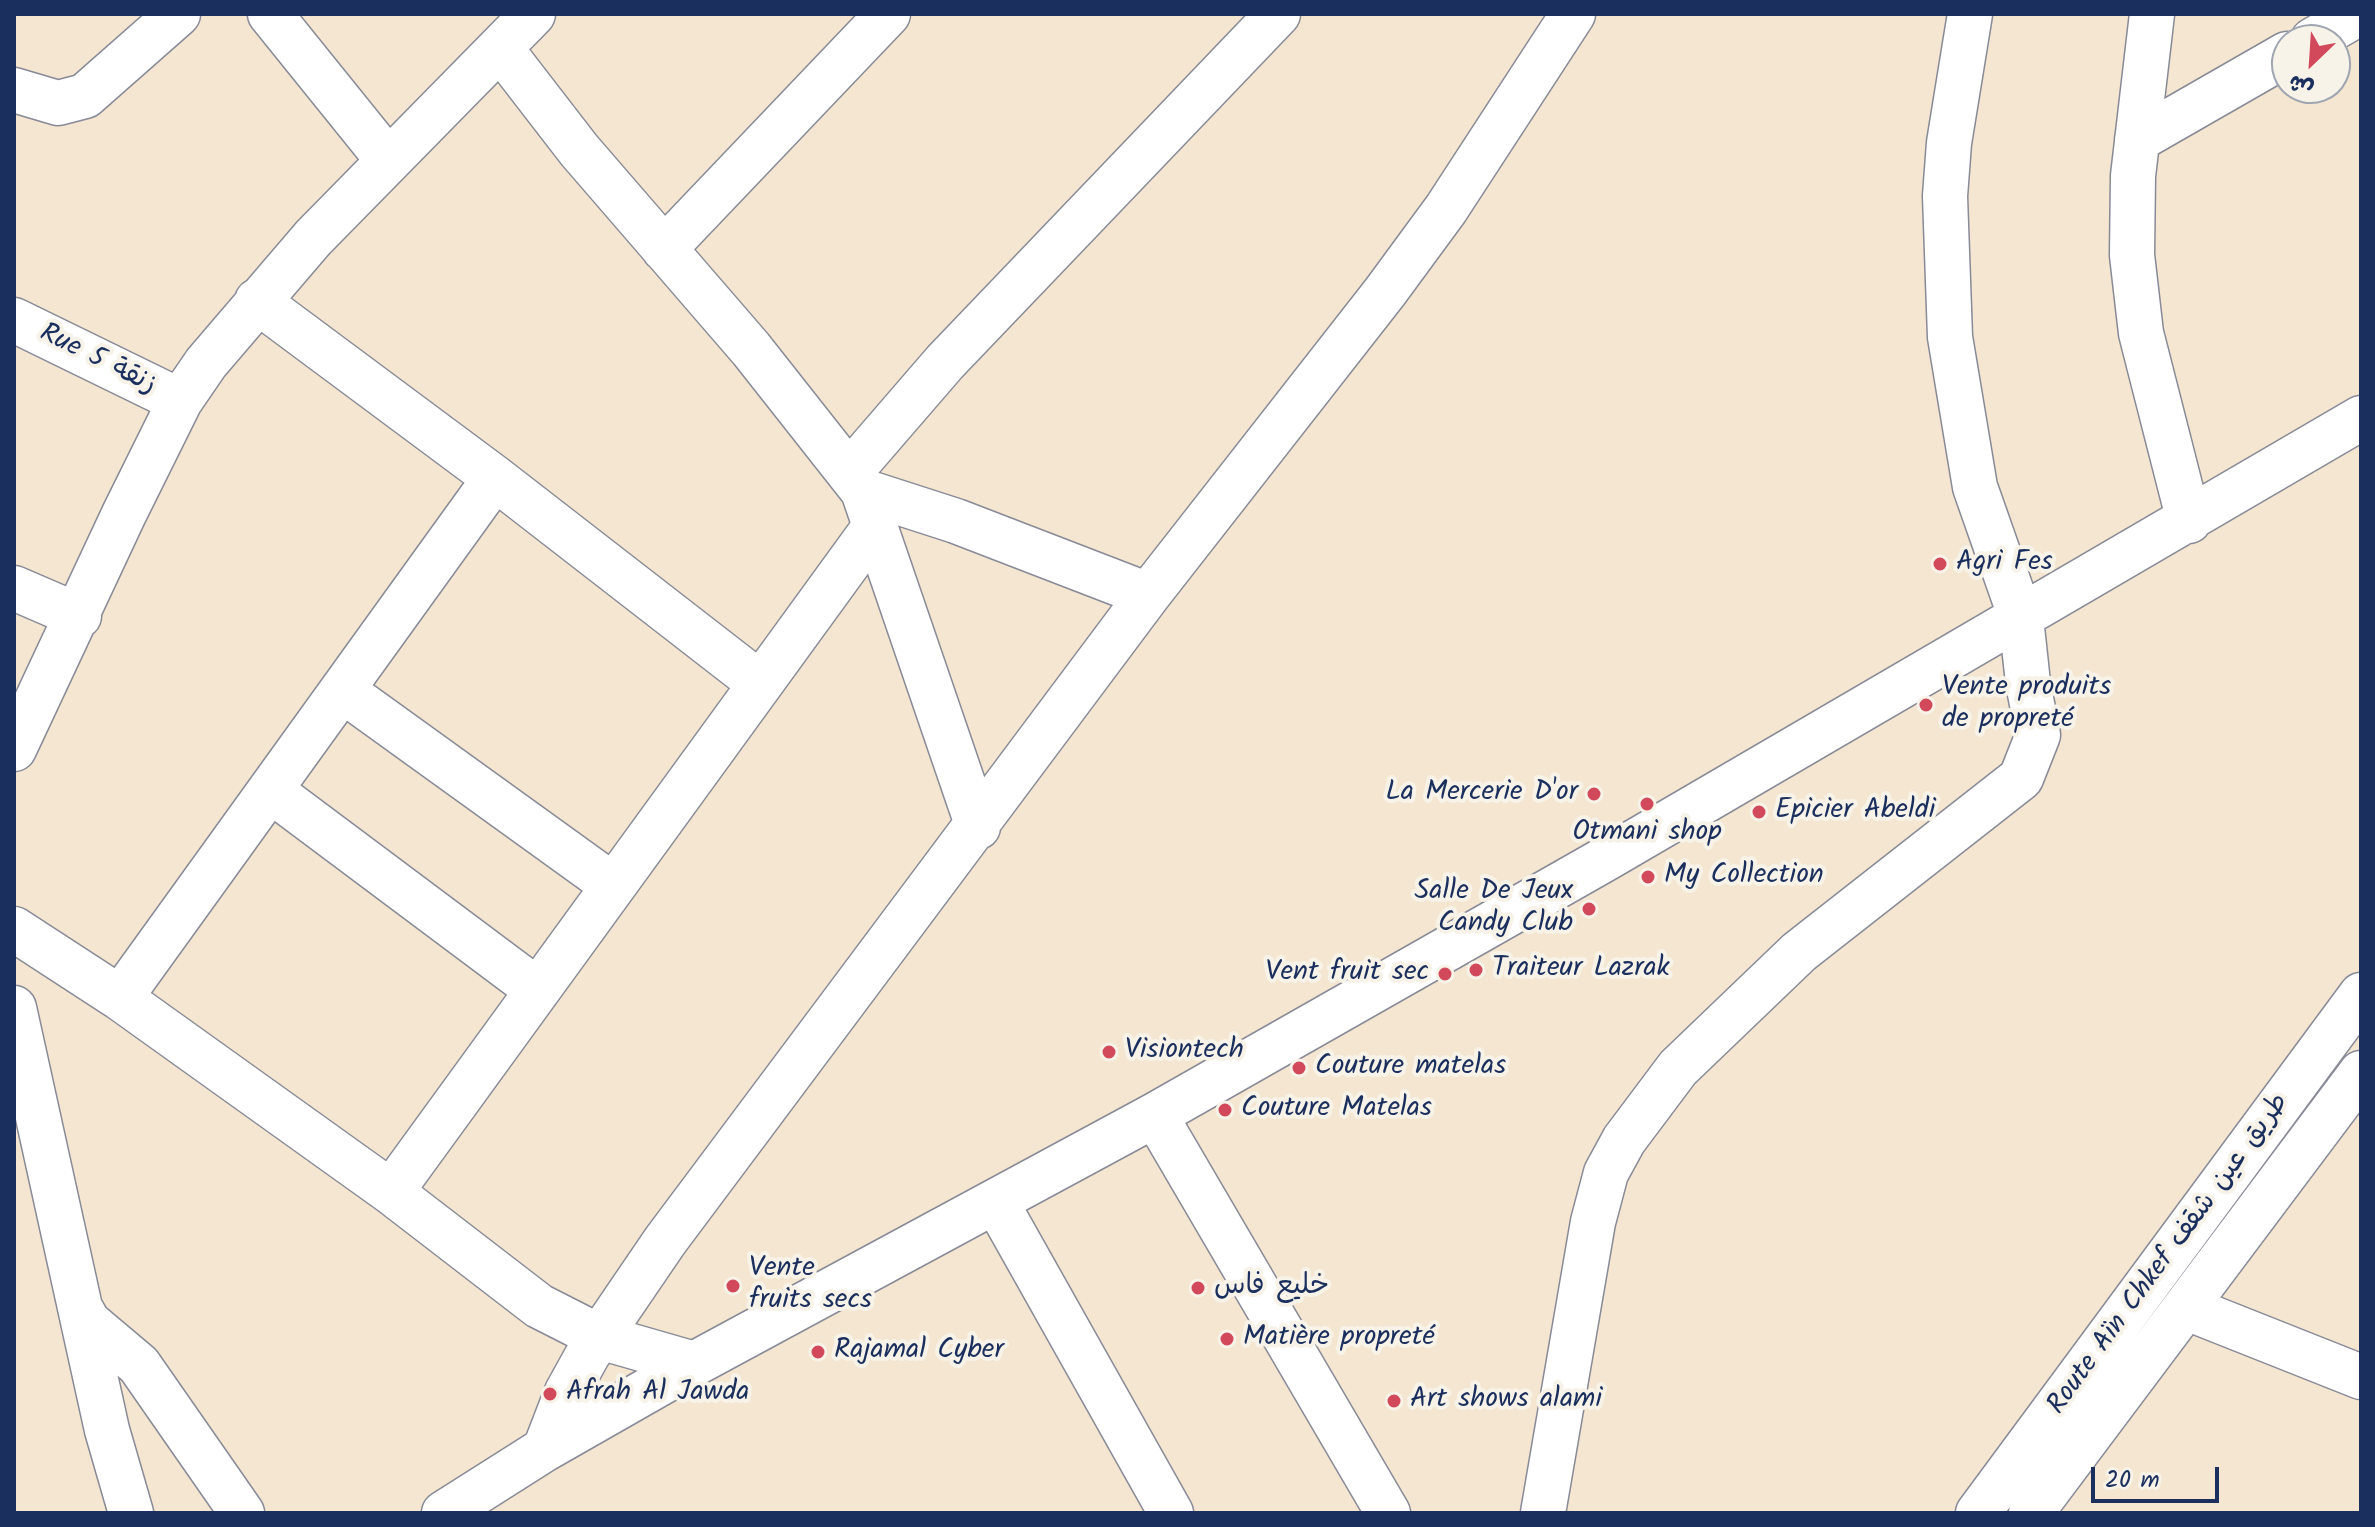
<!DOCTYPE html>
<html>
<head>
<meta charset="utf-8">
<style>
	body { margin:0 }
	#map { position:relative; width:2375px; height:1527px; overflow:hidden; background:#f4e6d0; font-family:Kalam,"Playpen Sans Arabic",sans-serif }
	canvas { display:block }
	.frame { position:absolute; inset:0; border:16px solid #1b2f5e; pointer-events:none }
	.north { position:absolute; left:2271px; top:24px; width:80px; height:80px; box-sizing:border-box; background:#f7f3e8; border:2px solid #9fa5b1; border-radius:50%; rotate:205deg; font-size:22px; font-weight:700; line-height:32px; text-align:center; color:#1b2f5e }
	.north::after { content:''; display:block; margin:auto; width:28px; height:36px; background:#d1495b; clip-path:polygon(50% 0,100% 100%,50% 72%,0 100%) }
	.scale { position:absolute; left:2091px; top:1467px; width:128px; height:36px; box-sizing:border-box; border:4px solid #1b2f5e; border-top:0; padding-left:10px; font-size:24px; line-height:28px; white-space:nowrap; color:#1b2f5e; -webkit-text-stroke:6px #f7f3e8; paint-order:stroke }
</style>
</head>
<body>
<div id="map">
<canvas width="2375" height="1527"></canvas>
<div class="frame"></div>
<div class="north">ش</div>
<div class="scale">20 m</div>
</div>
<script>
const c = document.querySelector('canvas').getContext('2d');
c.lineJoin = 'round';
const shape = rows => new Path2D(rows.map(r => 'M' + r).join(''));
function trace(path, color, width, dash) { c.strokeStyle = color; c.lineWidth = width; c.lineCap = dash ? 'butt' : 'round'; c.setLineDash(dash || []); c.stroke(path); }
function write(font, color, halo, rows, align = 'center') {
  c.font = font + ' Kalam,"Playpen Sans Arabic",sans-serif'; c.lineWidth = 8; c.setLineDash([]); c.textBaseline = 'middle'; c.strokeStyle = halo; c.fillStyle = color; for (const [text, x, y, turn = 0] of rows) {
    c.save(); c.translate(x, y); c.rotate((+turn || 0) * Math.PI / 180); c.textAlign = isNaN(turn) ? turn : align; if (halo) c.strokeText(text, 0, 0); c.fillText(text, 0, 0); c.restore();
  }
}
const minor = shape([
	[270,14,387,159],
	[2152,14,2133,176,2132,255,2141,333,2189,521],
	[2313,40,2358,14],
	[501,49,579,150,751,349,863,491,978,827],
	[14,90,58,103,85,96,178,14],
	[2137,140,2287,54],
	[664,249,888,14],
	[257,301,495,478,758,682],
	[14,320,180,401],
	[850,472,945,362,1278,14],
	[863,491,956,521,1148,595],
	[14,588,79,616],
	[342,690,611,884],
	[14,749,124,514,180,401,206,363,313,238,533,14],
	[270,790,536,989],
	[14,929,120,998,391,1192,539,1306,600,1337,694,1364],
	[120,998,495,478],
	[14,1008,107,1430,131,1513],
	[1155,1115,1388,1513],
	[391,1192,876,525],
	[996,1202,1171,1513],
	[2187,1308,2361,1377],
	[83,1313,88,1322,139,1365,242,1513],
	[545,1449,567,1392,588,1354,665,1241,1148,595,1385,292,1446,209,1573,14],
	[444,1513,545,1449,694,1364,1155,1115,1607,858,2361,418],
	[1543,1513,1593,1222,1606,1173,1624,1140,1678,1068,1799,952,2021,778,2038,735,2028,683,2021,618,1975,487,1950,337,1945,196,1949,143,1970,14]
]);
const major = shape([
	[1978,1513,2361,995],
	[2031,1513,2361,1073]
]);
trace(minor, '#888a97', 47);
trace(major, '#888a97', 47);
trace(minor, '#fff', 44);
trace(major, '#fff', 44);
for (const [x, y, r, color] of [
	[1940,564,8,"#d1495b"],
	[1926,705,8,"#d1495b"],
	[1594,794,8,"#d1495b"],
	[1647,804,8,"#d1495b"],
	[1759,812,8,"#d1495b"],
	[1648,877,8,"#d1495b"],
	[1589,909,8,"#d1495b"],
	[1476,970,8,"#d1495b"],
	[1445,974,8,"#d1495b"],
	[1109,1052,8,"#d1495b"],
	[1299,1068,8,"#d1495b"],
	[1225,1110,8,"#d1495b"],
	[733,1286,8,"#d1495b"],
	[1198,1288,8,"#d1495b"],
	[1227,1339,8,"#d1495b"],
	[818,1352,8,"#d1495b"],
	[550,1394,8,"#d1495b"],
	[1394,1401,8,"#d1495b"]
]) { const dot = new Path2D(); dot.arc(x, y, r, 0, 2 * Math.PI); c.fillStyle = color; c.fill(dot); trace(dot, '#f7f3e8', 3); }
write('28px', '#1b2f5e', '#f7f3e8', [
	["Rue 5 زنقة",97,361,26],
	["Route Aïn Chkef طريق عين شقف",2170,1255,-54]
]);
write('28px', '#1b2f5e', '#f7f3e8', [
	["Agri Fes",1956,564],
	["Vente produits",1942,689],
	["de propreté",1942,721],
	["La Mercerie D'or",1578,794,"right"],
	["Epicier Abeldi",1775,812],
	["Otmani shop",1647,834,"center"],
	["My Collection",1664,877],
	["Salle De Jeux",1573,893,"right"],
	["Candy Club",1573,925,"right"],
	["Traiteur Lazrak",1492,970],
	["Vent fruit sec",1429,974,"right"],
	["Visiontech",1125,1052],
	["Couture matelas",1315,1068],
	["Couture Matelas",1241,1110],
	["Vente",749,1270],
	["fruits secs",749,1302],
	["خليع فاس",1214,1288],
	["Matière propreté",1243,1339],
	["Rajamal Cyber",834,1352],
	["Afrah Al Jawda",566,1394],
	["Art shows alami",1410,1401]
], 'left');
</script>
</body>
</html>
